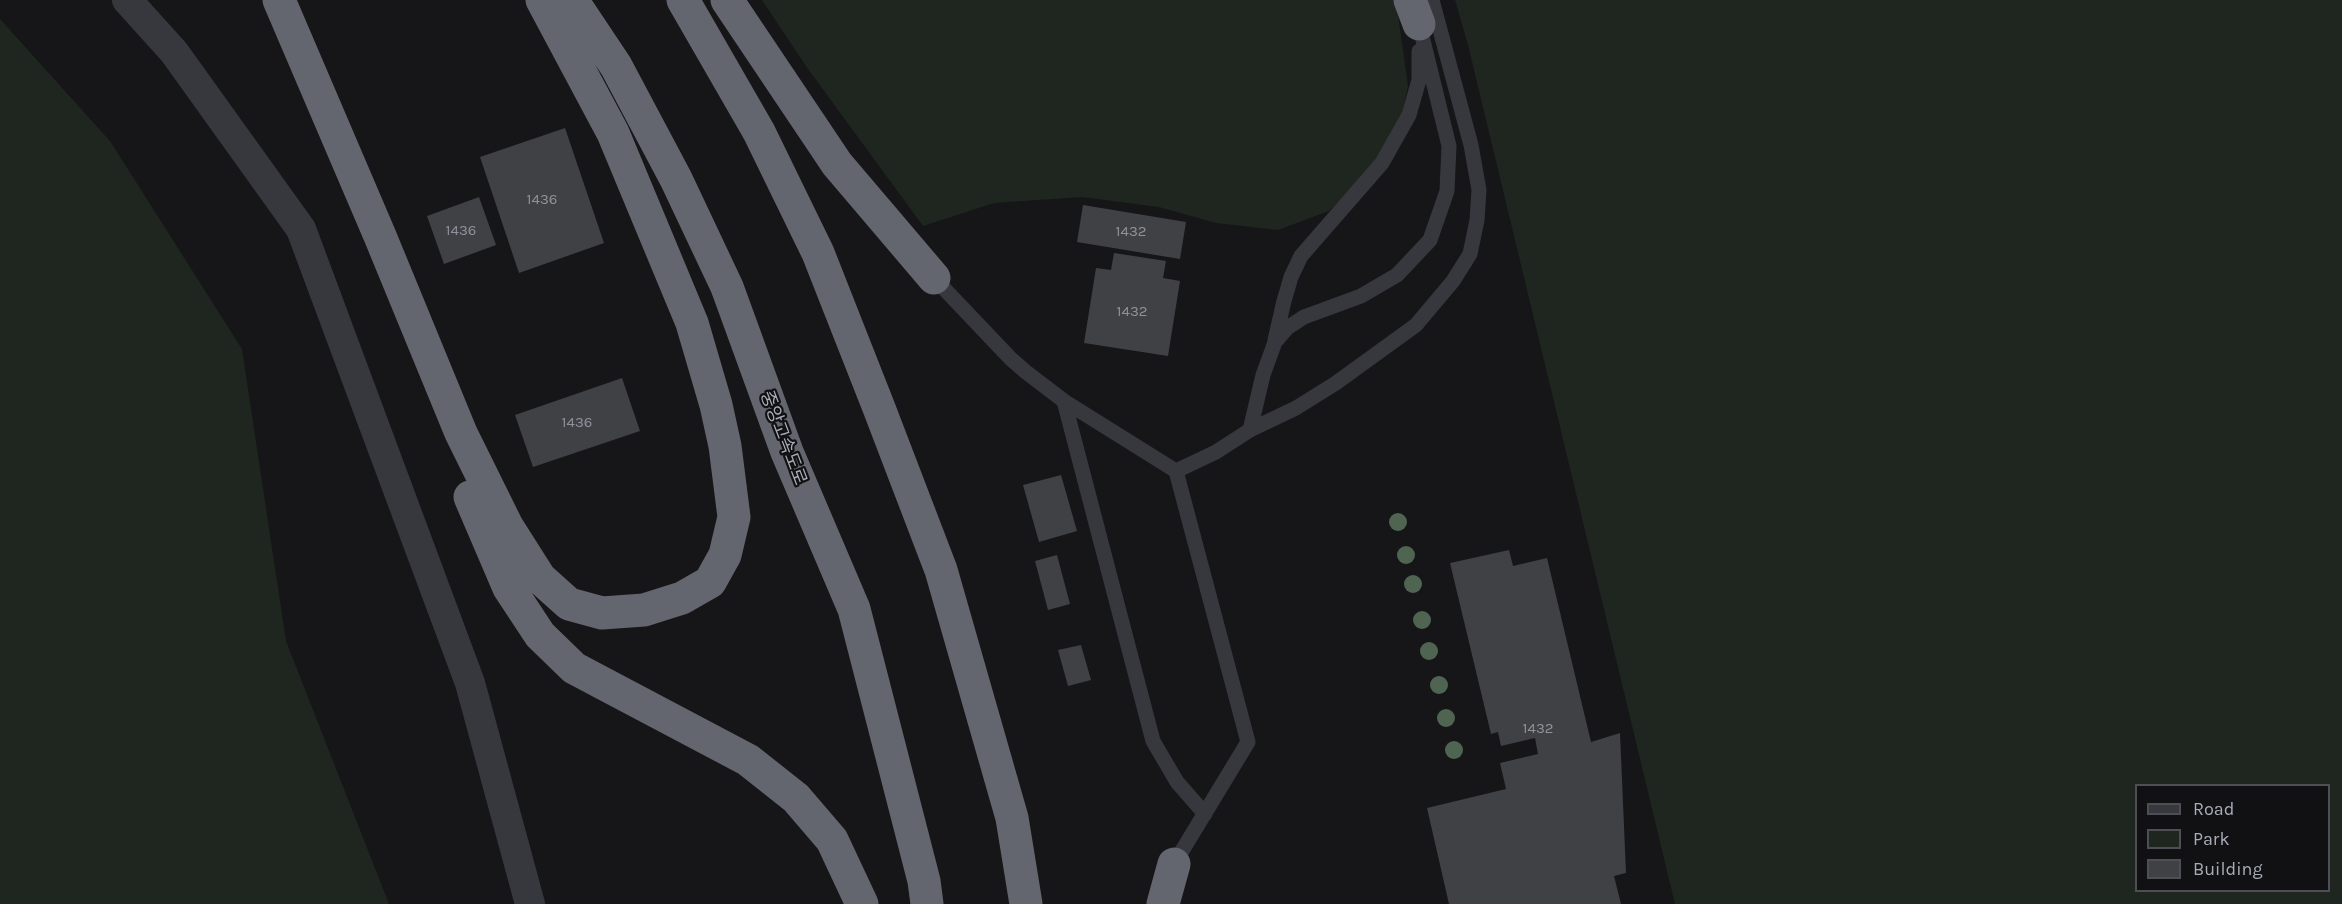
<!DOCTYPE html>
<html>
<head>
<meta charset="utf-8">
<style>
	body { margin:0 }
	#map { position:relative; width:2342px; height:904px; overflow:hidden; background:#161618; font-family:Karla,sans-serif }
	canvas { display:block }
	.legend { position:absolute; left:2135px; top:784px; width:195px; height:108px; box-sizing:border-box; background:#111113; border:2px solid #4d4f55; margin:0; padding:8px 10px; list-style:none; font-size:18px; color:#a8adb8 }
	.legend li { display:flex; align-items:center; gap:12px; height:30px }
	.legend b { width:30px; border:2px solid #4d4f55 }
</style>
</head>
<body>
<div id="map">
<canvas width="2342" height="904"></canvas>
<ul class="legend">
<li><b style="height:8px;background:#37383d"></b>Road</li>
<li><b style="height:16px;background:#1e261f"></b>Park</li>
<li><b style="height:16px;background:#404145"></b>Building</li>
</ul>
</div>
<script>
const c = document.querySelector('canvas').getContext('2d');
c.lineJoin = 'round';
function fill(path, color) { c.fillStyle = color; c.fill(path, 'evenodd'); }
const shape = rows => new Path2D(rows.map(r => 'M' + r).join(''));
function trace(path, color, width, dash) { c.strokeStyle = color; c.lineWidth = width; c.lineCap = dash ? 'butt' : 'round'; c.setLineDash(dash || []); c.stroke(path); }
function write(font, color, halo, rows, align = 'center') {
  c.font = font + ' Karla,"Noto Sans KR",sans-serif'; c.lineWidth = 4.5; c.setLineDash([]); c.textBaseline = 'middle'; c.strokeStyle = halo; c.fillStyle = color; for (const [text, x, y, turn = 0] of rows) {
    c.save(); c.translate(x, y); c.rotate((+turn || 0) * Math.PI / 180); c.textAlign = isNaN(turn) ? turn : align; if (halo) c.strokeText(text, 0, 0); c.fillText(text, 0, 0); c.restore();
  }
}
fill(shape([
	[762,0,1396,0,1408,86,1400,124,1373,167,1329,211,1278,230,1216,223,1159,207,1082,197,994,203,923,226,808,69],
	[1455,0,2342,0,2342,904,1675,904,1468,45],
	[2136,786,2328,786,2328,890,2136,890],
	[0,19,110,141,242,349,286,641,389,904,0,904]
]), '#1e261f');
fill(shape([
	[565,128,604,243,519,273,480,157],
	[479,197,496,245,444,264,427,216],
	[1083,205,1186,222,1180,259,1077,242],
	[1114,253,1166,261,1163,278,1180,281,1168,356,1084,343,1096,268,1111,270],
	[622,378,640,431,533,467,515,415],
	[1061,475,1077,531,1039,542,1023,485],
	[1509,550,1513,566,1547,558,1591,742,1620,733,1626,873,1614,876,1621,904,1449,904,1427,808,1506,789,1500,763,1538,754,1535,738,1501,746,1498,732,1491,734,1450,563],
	[1057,555,1070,604,1048,610,1035,561],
	[1081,645,1091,680,1068,686,1058,650]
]), '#404145');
trace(shape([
	[934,278,1011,359,1026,372,1064,401,1176,471,1248,742,1174,864],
	[1275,340,1284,301,1291,277,1301,256,1382,163,1409,115,1419,80,1419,51],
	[1064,401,1153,741,1177,782,1205,814],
	[1250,430,1263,375,1275,342,1287,328,1304,317,1361,296,1397,275,1430,240,1447,191,1449,146,1419,24],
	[1176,471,1216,452,1250,430,1296,408,1336,383,1416,325,1453,281,1470,254,1477,220,1479,190,1471,145,1432,0]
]), '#37383d', 15);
trace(shape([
	[127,0,174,52,301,229,470,683,530,904]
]), '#37383d', 30);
trace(shape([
	[279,0,380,236,461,433,507,526,540,578,569,604,602,613,644,610,682,598,710,582,725,555,734,517,725,446,716,405,692,323,613,133,542,0],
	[572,0,616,66,676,179,727,287,787,452,854,609,924,881,927,904],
	[683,0,759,132,818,253,879,408,941,570,1012,818,1026,904],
	[727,0,837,164,934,278],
	[1410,0,1419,24],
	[470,497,509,588,540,635,574,668,748,760,796,798,832,840,862,904],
	[1163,904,1174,864]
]), '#63666e', 33);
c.fillStyle = '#506452';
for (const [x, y] of [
	[1398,522],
	[1406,555],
	[1413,584],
	[1422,620],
	[1429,651],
	[1439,685],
	[1446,718],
	[1454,750]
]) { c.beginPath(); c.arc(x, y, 9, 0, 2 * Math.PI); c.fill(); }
write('15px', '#8e929b', null, [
	["1436",542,200],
	["1436",461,231],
	["1432",1131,232],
	["1432",1132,312],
	["1436",577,423],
	["1432",1538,729]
]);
write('18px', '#a8adb8', '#111113', [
	["중앙고속도로",783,438,69]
]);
</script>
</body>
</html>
